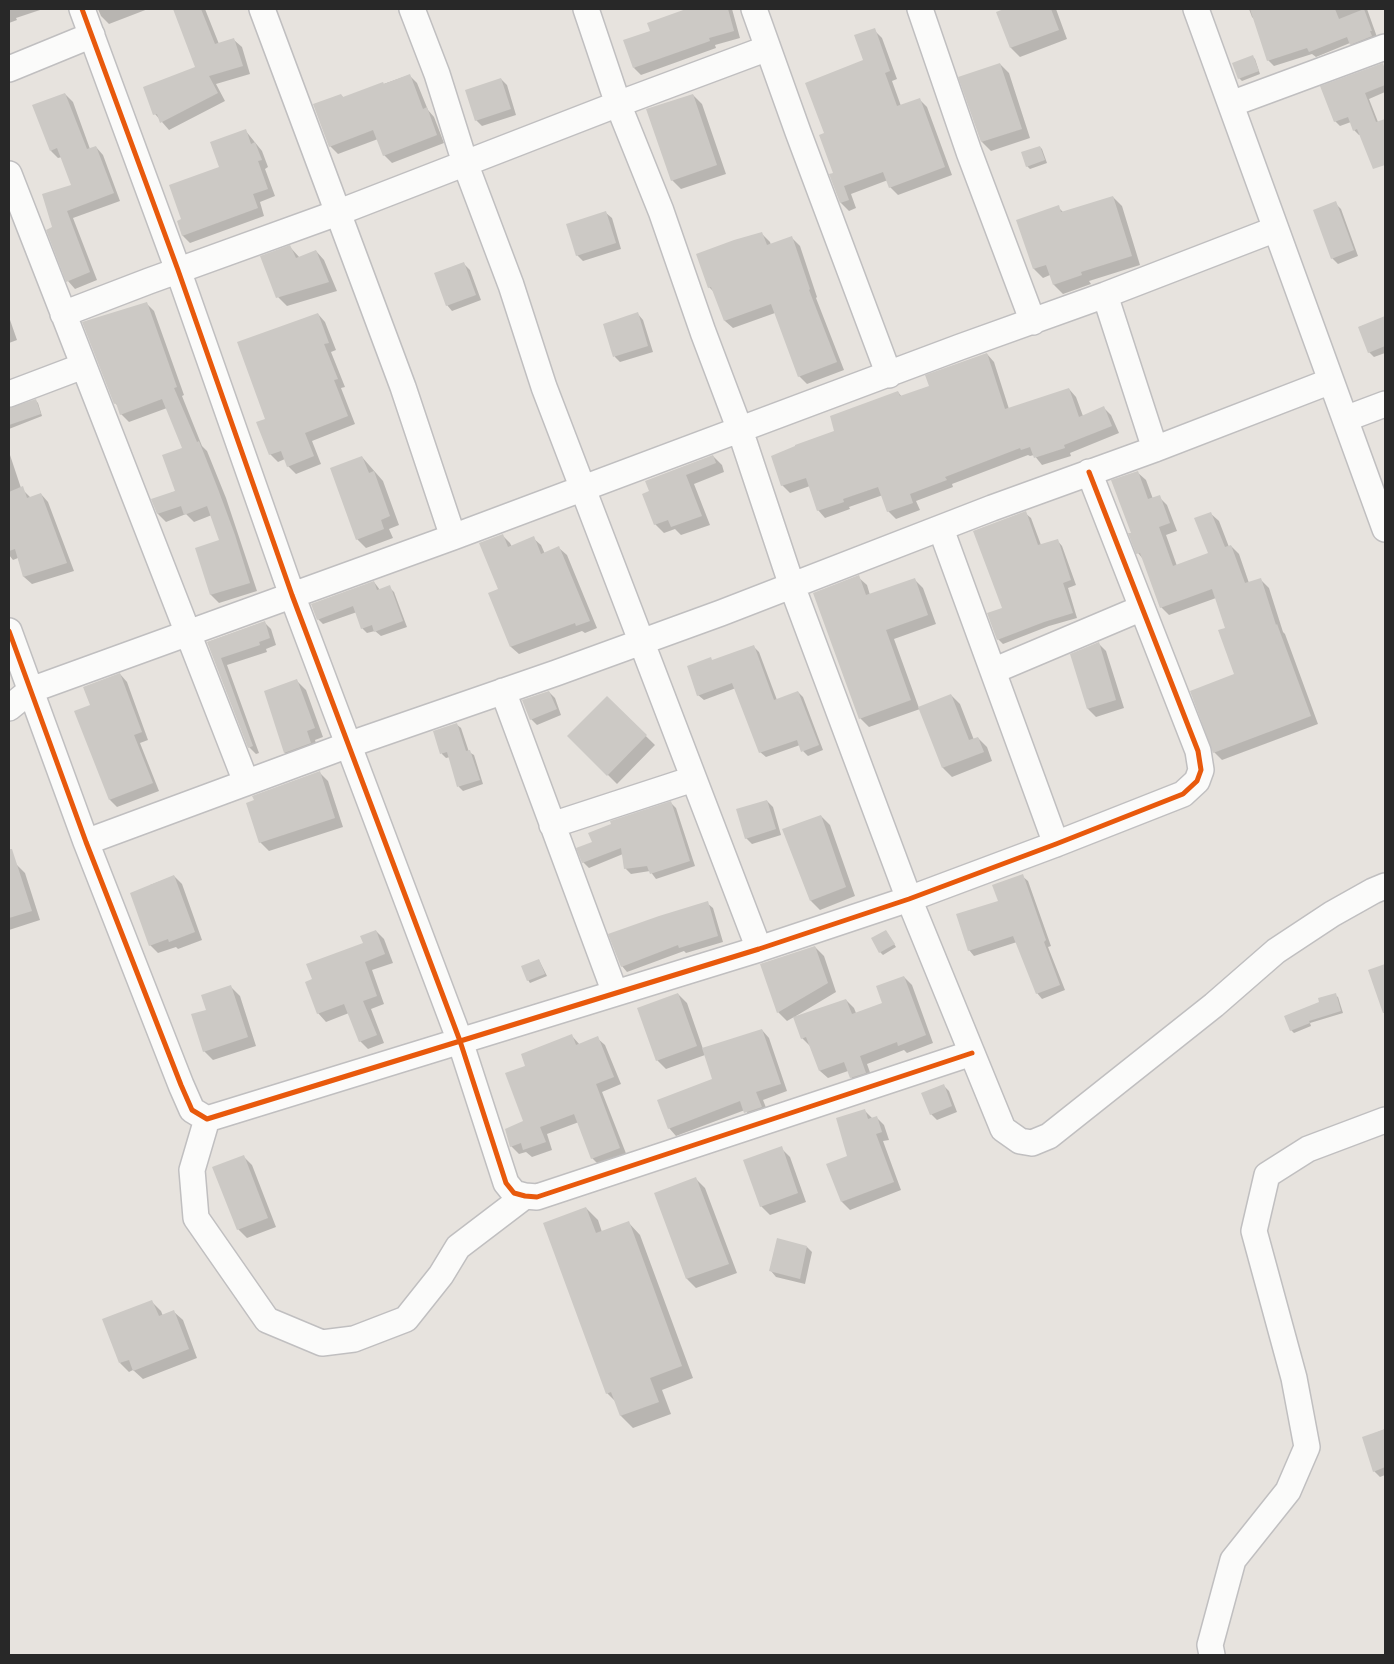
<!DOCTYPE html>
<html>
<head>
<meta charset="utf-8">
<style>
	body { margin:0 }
	#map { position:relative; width:1394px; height:1664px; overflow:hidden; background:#e7e3de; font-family:"Fira Sans Condensed",sans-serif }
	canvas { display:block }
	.frame { position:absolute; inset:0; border:10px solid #282828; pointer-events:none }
</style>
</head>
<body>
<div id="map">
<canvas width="1394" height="1664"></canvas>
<div class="frame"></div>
</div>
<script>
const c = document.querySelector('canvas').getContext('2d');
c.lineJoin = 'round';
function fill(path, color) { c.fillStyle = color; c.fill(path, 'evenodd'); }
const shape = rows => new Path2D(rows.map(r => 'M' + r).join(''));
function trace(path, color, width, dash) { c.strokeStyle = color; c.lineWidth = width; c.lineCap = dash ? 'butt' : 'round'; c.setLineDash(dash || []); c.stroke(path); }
fill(shape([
	[9,9,43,9,16,18,17,20,9,23],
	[98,9,148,9,109,24,101,16],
	[174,9,205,9,219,44,234,40,242,47,250,74,216,84,225,101,169,130,155,114,197,67],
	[690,9,732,9,740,38,715,45,716,48,641,75,634,68,652,31,648,24],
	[1002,9,1056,9,1067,39,1020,57,1011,48,998,13,1002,11],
	[1249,9,1367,9,1377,37,1375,37,1377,42,1357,50,1350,43,1316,57,1312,54,1274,66,1268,60,1256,21,1252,17],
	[874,30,882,38,897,79,892,81,901,106,919,99,927,107,952,175,898,195,890,187,888,180,851,194,856,208,849,211,841,203,826,134,864,61],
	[1252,56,1255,59,1260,74,1242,81,1239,78],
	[1000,64,1009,73,1030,138,991,151,982,142,960,78],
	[1382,65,1385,68,1385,92,1369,99,1378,122,1385,120,1385,152,1372,156,1361,135,1359,135,1354,130,1351,122,1340,126,1335,121],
	[409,75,417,83,428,110,434,117,444,143,392,163,384,155,378,139,338,154,330,146,341,95,344,98],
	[501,79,507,85,516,115,482,126,476,120],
	[65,94,73,102,90,149,96,147,103,155,120,201,73,218,97,280,75,289,68,281,53,228,73,186,62,157,58,158,51,151],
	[693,95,702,104,726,174,681,189,672,180],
	[245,130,262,151,268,167,265,169,275,196,260,202,264,216,190,243,183,236,178,222,183,220,221,168],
	[1040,147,1042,149,1047,163,1030,169,1027,166],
	[1113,197,1122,206,1140,265,1089,281,1091,284,1063,294,1054,285,1050,275,1043,278,1034,269,1018,221,1058,207,1064,213],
	[1335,203,1341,209,1358,256,1338,264,1332,258],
	[606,213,612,218,621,249,583,261,577,255],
	[762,234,770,242,771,245,792,238,800,246,817,297,816,298,844,370,807,384,799,376,775,313,733,328,725,321,715,293,709,287],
	[290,247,300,258,316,251,324,260,337,291,287,306,278,297],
	[464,264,470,270,481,300,452,311,447,305],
	[146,303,154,311,184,395,182,396,202,446,207,451,226,498,257,591,219,603,211,595,196,549,221,541,212,515,194,522,186,514,166,522,158,514,153,500,176,491,183,448,167,408,129,422,121,414,119,407,115,403],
	[318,314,325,322,336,350,331,352,345,387,341,388,355,424,312,441,321,464,296,474,288,466,285,459,278,462,270,454],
	[638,314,643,320,653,352,620,362,615,357,604,325],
	[9,317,17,340,9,343],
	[1385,317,1385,353,1374,357,1369,352,1359,327],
	[987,354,994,362,1009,409,1069,389,1076,397,1083,416,1104,408,1111,415,1119,433,1070,453,1071,456,1042,465,1034,455,1030,456,1028,455,952,484,953,487,916,501,920,510,896,519,888,511,883,495,849,507,850,509,825,518,818,510,810,486,790,493,782,485,836,432,898,392,902,397,931,386],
	[36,401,38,403,42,416,9,429,9,409],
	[9,452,21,488,31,498,41,494,48,502,74,571,32,584,24,577,18,558,13,560,9,555],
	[713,456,722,465,724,472,694,484,710,525,681,535,675,529,664,533,655,524,644,495],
	[362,457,383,481,399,525,389,529,393,538,366,548,357,539],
	[1137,472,1146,480,1153,499,1159,497,1167,505,1177,531,1166,535,1177,566,1209,554,1210,513,1219,521,1229,547,1231,546,1239,554,1249,583,1260,579,1269,588,1283,632,1285,634,1318,724,1222,760,1214,752,1236,674,1226,629,1216,598,1169,615,1161,607,1143,559,1138,553,1132,533],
	[1025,513,1031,518,1041,545,1057,540,1062,546,1076,585,1068,588,1077,618,1049,626,1003,644,998,639,1003,608],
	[502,535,510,543,512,547,533,538,541,545,545,554,559,548,567,555,597,628,585,633,582,631,519,654,511,647],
	[858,577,867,585,870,595,914,579,923,588,936,624,894,639,919,708,951,695,960,704,974,740,978,738,987,747,992,761,952,777,943,768,920,709,869,727,860,718],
	[374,582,380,590,389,587,394,592,407,627,381,636,375,631,367,633,362,628,357,612,323,624,318,619],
	[264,622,271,629,276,645,266,649,267,652,227,665,259,753,256,754,249,747,208,642],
	[1098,643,1106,651,1124,708,1096,717,1088,709,1072,655],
	[753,646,759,652,777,700,798,692,803,697,823,750,808,756,803,751,800,745,766,757,760,752,736,688,704,700,698,695,713,661],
	[120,674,127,682,148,740,140,743,159,791,117,807,110,800,91,706],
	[297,681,306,690,323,737,315,740,319,752,294,762,285,753,266,692],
	[549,692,555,698,561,715,537,725,531,719],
	[607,698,655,745,617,784,569,736],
	[456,724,461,728,469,752,474,755,483,784,463,791,459,787,450,757,446,758,442,754,434,732],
	[319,772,328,781,343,827,269,851,260,842],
	[767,801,773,807,781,835,752,844,746,838],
	[671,803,676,808,695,866,656,879,650,871,631,874,625,868,623,854,589,868,583,862],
	[821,816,830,825,855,896,820,910,811,901,784,830],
	[16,864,25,873,40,920,9,930,9,866],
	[174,876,182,884,202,940,178,949,176,947,158,953,150,945,150,885],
	[1022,876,1028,881,1051,946,1048,947,1065,990,1042,999,1037,993,1017,942,974,956,969,950,999,902],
	[707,903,713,908,723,942,686,953,684,951,627,972,622,966],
	[376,931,384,939,393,963,372,970,384,1004,371,1009,384,1043,368,1049,360,1041,349,1013,326,1022,318,1013,313,980,364,944],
	[886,931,896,947,883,955,880,952],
	[815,947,824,956,836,992,796,1016,797,1017,846,1000,854,1008,856,1013,884,1004,904,977,912,985,933,1043,907,1053,904,1050,867,1064,873,1081,859,1085,851,1077,848,1071,828,1078,820,1071,810,1046,802,1038,794,1017,787,1021,778,1012,761,965],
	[539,960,547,976,530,983,528,980],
	[231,987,240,996,256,1046,213,1060,204,1051,207,1010],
	[678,994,687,1003,703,1049,762,1030,769,1038,787,1091,763,1100,769,1115,753,1120,745,1110,676,1136,669,1128,714,1080,705,1055,666,1069,657,1060],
	[1335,995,1338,997,1343,1013,1310,1023,1311,1026,1294,1033,1291,1030,1320,1003],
	[572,1036,580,1045,597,1038,605,1045,621,1084,602,1092,627,1156,600,1166,592,1158,579,1122,547,1134,552,1150,532,1157,526,1152,519,1154,511,1146],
	[943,1085,949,1091,957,1112,937,1120,931,1114],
	[865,1111,873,1119,876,1117,884,1125,889,1140,883,1141,901,1190,850,1210,842,1202,828,1164,848,1157],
	[781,1148,790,1157,806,1202,770,1215,761,1206],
	[243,1156,252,1165,276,1227,247,1238,238,1229],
	[696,1179,705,1188,737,1273,696,1288,687,1279,656,1194],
	[586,1208,598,1220,602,1232,628,1222,640,1235,693,1378,662,1390,671,1414,633,1428,621,1416,617,1403,607,1393],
	[807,1247,812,1252,805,1284,776,1277,771,1271],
	[152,1302,161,1311,163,1316,174,1312,183,1320,197,1358,143,1379,133,1370,129,1372,120,1363],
	[1385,1429,1385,1475,1380,1477,1374,1471,1363,1438]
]), '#0003');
fill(shape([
	[173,9,201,9,215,44,234,38,243,66,209,76,218,93,160,123,157,114,153,115,143,87,195,67],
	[686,9,728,9,734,31,709,38,710,41,633,68,623,40,650,31,647,23],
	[1004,9,1051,9,1059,30,1010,48,996,12],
	[1250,9,1335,9,1339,19,1364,9,1372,31,1370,31,1372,36,1350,45,1347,37,1309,52,1307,48,1267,61],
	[875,28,890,71,885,73,897,106,920,98,945,167,889,188,883,172,844,186,849,200,840,203,829,174,833,173,819,135,824,133,805,83,863,60,854,35],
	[1253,55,1259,71,1238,79,1232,63],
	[1000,63,1022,129,981,142,958,77],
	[1383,63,1385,70,1385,85,1365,93,1376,122,1385,119,1385,165,1373,169,1357,129,1353,131,1348,117,1334,122,1320,86],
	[410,74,423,109,427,107,437,135,383,156,373,130,329,147,313,104,341,94,343,97,383,82,384,84],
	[501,78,511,109,475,121,465,90],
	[65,93,87,149,96,146,114,193,67,211,90,272,66,282,46,230,52,227,42,194,71,185,57,148,50,151,32,105],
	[693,94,717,165,671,181,646,109],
	[246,129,251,144,255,142,262,160,258,161,268,189,253,194,258,208,182,236,177,221,181,219,169,185,219,167,210,142],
	[1040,146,1045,160,1026,167,1021,152],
	[1113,196,1132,256,1081,272,1082,275,1053,285,1046,265,1033,269,1016,220,1059,205,1061,212],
	[1336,201,1354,250,1331,259,1313,210],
	[606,211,616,243,576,256,566,224],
	[762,232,767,245,792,236,810,289,809,290,837,362,798,377,771,304,724,321,711,287,708,288,696,254,734,240],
	[290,245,296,258,316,250,329,282,276,298,260,256],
	[464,262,476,295,446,306,434,273],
	[147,302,177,387,174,388,197,442,199,441,218,489,235,535,250,583,210,595,195,548,219,540,207,506,184,515,181,506,157,514,151,499,175,491,162,455,182,448,162,399,120,415,116,403,114,404,82,322],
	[638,312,648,346,613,357,603,324],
	[318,313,329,343,324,344,338,379,334,380,348,416,305,433,314,456,287,467,281,451,269,455,256,422,265,419,237,342],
	[1385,316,1385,346,1368,353,1358,327],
	[987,353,1005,409,1069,388,1079,417,1104,406,1112,426,1064,445,1065,448,1034,458,1030,447,1021,450,1020,448,945,477,947,480,910,494,913,503,887,512,878,487,843,499,844,502,817,511,806,478,781,486,771,456,795,446,795,445,834,431,830,416,898,391,900,396,929,386,925,375],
	[36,399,41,414,9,425,9,408],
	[713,455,716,463,686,475,702,516,671,527,668,520,654,525,642,494,649,491,645,481],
	[362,456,369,473,374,471,390,516,381,520,384,529,356,540,330,468],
	[1138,471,1148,499,1160,495,1170,523,1159,527,1173,566,1208,553,1194,518,1211,512,1225,547,1231,545,1245,583,1261,578,1276,625,1277,624,1311,716,1213,753,1190,691,1234,674,1218,630,1225,628,1212,589,1160,608,1140,553,1136,554,1128,533,1131,533,1111,480],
	[23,486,27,498,41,493,67,563,23,577,15,549,9,551,9,492],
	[1026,511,1038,545,1058,539,1071,580,1063,583,1073,613,1044,622,997,640,987,613,1002,608,973,531],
	[503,534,508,547,534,536,541,554,559,546,590,621,576,626,575,623,510,647,488,593,498,589,479,543],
	[859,575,866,595,915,578,928,615,886,630,911,700,859,719,813,593],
	[374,581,377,590,390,585,403,621,374,632,372,625,361,629,353,606,317,620,311,604],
	[265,621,270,638,259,642,260,645,221,658,253,746,248,748,207,642],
	[1099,642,1116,700,1087,709,1070,654],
	[754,645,774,700,798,691,819,745,801,752,797,740,759,753,732,683,697,696,687,666,711,657,712,660],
	[120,673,142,732,134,735,153,783,109,800,74,711,90,705,83,687],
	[297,679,315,728,307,731,311,743,284,753,264,691],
	[549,691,557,709,530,720,522,700],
	[951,694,969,740,978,737,984,752,942,768,918,707],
	[607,696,647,735,607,776,567,736],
	[457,723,466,751,470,750,480,780,457,787,447,752,440,754,433,731],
	[320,771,335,818,259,843,246,803,254,800,252,796],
	[767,800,776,829,745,839,736,809],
	[671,801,690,861,650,874,647,866,624,869,621,848,582,863,576,848,592,842,588,833,611,824,610,821],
	[821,815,846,887,810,901,782,829],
	[9,849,12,849,32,911,9,918],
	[1023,874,1046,940,1044,942,1060,985,1036,994,1013,936,968,951,956,914,998,901,992,885],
	[174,875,195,932,169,942,168,939,149,946,130,893],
	[708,901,718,936,679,948,678,945,621,967,608,934,659,916],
	[376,930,385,954,365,962,377,996,363,1001,377,1035,359,1042,344,1004,317,1014,305,982,312,979,306,964,363,943,360,936],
	[886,930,895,944,879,953,871,938],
	[815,946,828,983,777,1013,760,964],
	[539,959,545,974,527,981,521,966],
	[1385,964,1385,1013,1383,1013,1368,970],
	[904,976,926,1035,898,1046,897,1042,860,1056,866,1073,850,1078,844,1062,819,1071,806,1037,801,1039,793,1017,846,999,852,1014,882,1003,876,986],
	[231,985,248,1037,203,1052,191,1014,206,1010,201,995],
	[678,993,697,1046,656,1061,637,1008],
	[1336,993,1341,1011,1309,1021,1310,1023,1290,1031,1284,1016,1319,1002,1318,998],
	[762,1029,781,1084,756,1092,762,1107,744,1113,740,1101,668,1129,657,1100,712,1079,702,1048],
	[572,1034,576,1045,598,1036,614,1077,596,1084,620,1148,591,1159,574,1114,540,1127,546,1142,523,1150,521,1143,510,1147,505,1129,523,1121,505,1073,525,1066,521,1054],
	[944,1084,952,1106,930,1115,921,1093],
	[865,1109,868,1119,877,1116,882,1132,876,1134,894,1182,841,1202,826,1164,847,1156,836,1118],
	[782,1146,798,1193,760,1207,743,1160],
	[244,1155,268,1218,237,1230,212,1167],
	[696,1177,729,1264,686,1279,654,1193],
	[586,1207,596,1233,629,1221,682,1366,650,1378,659,1402,620,1416,611,1392,606,1394,543,1223],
	[777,1238,807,1246,800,1279,769,1271],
	[152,1300,159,1316,174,1310,189,1349,133,1371,129,1360,119,1363,102,1319],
	[1385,1429,1385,1467,1373,1472,1362,1437]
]), '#ccc9c5');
const minor = shape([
	[82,9,178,270,292,595,460,1041,506,1183,514,1193,525,1196,537,1197,972,1053],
	[262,9,403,387,453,537],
	[412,9,437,74,465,163,511,285,544,387,759,949],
	[586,9,618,104,661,211,703,332,740,430,792,586,909,899,1003,1129,1020,1141,1032,1143,1049,1136,1214,1005,1276,951,1332,914,1373,891,1385,886],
	[754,9,798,132,889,375],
	[920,9,969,152,1033,322],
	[1196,9,1385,529],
	[9,69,92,35],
	[1231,104,1385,47],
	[9,174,246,782],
	[1105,295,1155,449],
	[63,314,149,281,337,213,618,104,768,48],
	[9,394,83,366],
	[1345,419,1385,404],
	[941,529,1056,844],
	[9,631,86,842,181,1085,192,1110,207,1119,759,949,909,899,1056,844,1183,794,1197,781,1201,770,1198,751,1089,472],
	[993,671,1142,608],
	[503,691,615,993],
	[9,708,31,690,453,537,960,347,1105,295,1276,229],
	[552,825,693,779],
	[86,842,348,745,556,673,721,613,992,508,1155,449,1331,381],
	[207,1119,192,1170,196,1218,267,1320,322,1343,354,1339,406,1319,441,1275,458,1247,525,1196],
	[1212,1655,1210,1645,1233,1560,1288,1491,1307,1447,1294,1378,1254,1231,1267,1175,1308,1149,1385,1120]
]);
trace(minor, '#c0bfc0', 28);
trace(minor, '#fbfbfa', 25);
trace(shape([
	[82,9,178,270,292,595,460,1041,506,1183,514,1193,525,1196,537,1197,972,1053],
	[9,631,86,842,181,1085,192,1110,207,1119,759,949,909,899,1056,844,1183,794,1197,781,1201,770,1198,751,1089,472]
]), '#e8590c', 5);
</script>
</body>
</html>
